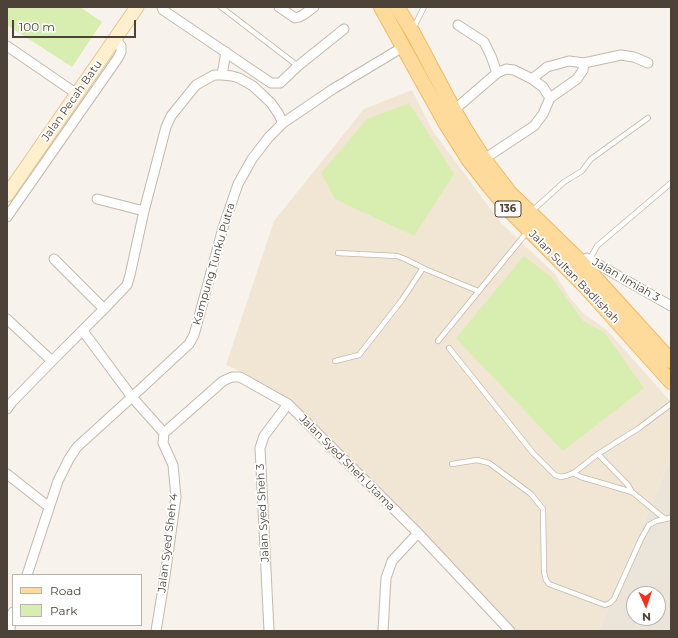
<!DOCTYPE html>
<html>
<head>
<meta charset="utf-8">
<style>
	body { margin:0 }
	#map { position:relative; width:678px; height:638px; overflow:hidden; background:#f7f2eb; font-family:Montserrat,sans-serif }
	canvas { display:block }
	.frame { position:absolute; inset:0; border:8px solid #4c4237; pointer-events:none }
	.legend { position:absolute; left:12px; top:574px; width:130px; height:52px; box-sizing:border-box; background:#fff; border:1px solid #b7b3af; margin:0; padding:5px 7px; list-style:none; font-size:12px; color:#4c4237 }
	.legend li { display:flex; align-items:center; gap:8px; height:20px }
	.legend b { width:20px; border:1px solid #b7b3af }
	.north { position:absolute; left:626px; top:586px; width:40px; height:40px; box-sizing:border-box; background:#fff; border:1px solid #b7b3af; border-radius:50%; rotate:177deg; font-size:11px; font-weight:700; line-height:16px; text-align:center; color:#4c4237 }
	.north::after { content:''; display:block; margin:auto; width:14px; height:18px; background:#ff2a19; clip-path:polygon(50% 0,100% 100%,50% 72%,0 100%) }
	.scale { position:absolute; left:12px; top:20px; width:124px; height:18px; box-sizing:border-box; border:2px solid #4c4237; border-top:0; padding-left:5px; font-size:12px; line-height:14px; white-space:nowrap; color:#4c4237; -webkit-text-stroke:3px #fff; paint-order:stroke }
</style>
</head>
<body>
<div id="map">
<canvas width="678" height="638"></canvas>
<div class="frame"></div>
<ul class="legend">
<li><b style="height:5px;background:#ffdb9b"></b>Road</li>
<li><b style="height:11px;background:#d7eeb0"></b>Park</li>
</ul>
<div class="north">N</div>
<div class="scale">100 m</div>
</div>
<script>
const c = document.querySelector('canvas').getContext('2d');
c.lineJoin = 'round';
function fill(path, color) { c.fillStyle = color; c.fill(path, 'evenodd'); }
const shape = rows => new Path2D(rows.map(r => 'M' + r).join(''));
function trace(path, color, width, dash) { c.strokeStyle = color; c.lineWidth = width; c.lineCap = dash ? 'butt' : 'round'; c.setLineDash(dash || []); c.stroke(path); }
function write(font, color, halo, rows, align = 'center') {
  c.font = font + ' Montserrat,sans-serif'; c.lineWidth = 3.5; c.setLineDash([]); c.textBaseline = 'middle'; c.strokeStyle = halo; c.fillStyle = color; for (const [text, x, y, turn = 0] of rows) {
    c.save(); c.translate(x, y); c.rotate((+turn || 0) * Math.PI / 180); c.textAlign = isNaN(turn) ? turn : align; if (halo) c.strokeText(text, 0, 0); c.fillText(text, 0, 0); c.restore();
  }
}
fill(shape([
	[671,457,671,631,599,631],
	[634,594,658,594,658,618,634,618]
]), '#ebe4d8');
fill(shape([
	[412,90,432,130,501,223,555,274,570,298,584,314,606,329,671,402,671,457,599,631,516,631,512,626,287,401,246,374,226,365,274,221,364,109]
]), '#f1e6d3');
fill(shape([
	[7,7,80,7,102,22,72,67,7,25],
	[409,103,454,174,414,236,335,199,321,173,367,119],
	[524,256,552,278,583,321,604,332,644,388,563,451,456,338]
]), '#d7eeb0');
const lane = shape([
	[221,7,298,66],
	[413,29,424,7],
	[532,211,564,182,582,171,591,159,648,118],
	[338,253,397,256,405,259,425,269,478,291],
	[590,259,597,246,671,183],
	[438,341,528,231],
	[449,348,533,453,555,475,561,477,569,475,575,472,598,454,639,428,671,404],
	[335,361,359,355,402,300,423,268],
	[598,454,628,485,632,492,665,519],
	[452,464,477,460,489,463,531,494,543,509,544,572,546,580,549,584,605,605,610,603,614,599,641,539,649,525,656,521,670,518,671,517],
	[573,473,581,477,632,492]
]);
const street = shape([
	[162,7,163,10,271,83,280,83,298,66,344,29],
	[279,7,295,18,299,17,303,15,314,7],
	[458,25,484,42,491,56,497,73],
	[7,46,77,94],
	[226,52,222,75,232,76,239,78,253,86,271,103,278,113,283,123],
	[532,79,547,67,569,61,584,63,621,55,634,57,648,63],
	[550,98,577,79,583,70,584,63],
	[454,110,497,73,506,69,514,70,532,79,543,87,550,98,543,114,534,126,484,159],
	[97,199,144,211],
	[7,217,118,58,121,52,121,46,115,39],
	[54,259,104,309],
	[581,262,587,258,671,306],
	[7,319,52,361],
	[83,331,132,397,164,433],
	[7,409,12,402,52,361,104,309,127,285,130,275,144,211,166,127,171,116,196,85,214,75,222,75],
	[164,433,223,381,232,377,240,377,288,404,418,533,510,631],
	[7,474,49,507],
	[27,575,58,481,69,459,77,447,132,397,189,344,194,335,223,228,238,184,252,159,269,137,283,123,333,89,403,47],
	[10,631,11,617,13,612],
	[156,631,165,576,176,497,173,465,163,443,164,433],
	[269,631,260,448,264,436,288,404],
	[383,631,386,578,392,561,418,533]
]);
const secondary = shape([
	[7,195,137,7]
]);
const primary = shape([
	[381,7,446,124,468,159,489,186,508,209,583,284,671,382],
	[397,7,412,31,454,110,465,129,484,159,510,193,581,262,671,361]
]);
trace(lane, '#c3b9ac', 6);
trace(street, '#c3b9ac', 11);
trace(secondary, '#dec698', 15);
trace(primary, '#f0b95f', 16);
trace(lane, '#fff', 4.5);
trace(street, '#fff', 9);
trace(secondary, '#ffefcc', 13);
trace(primary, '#ffdb9b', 14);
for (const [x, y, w] of [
	[508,209,26]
]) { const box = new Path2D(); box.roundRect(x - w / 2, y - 8, w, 16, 3); c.fillStyle = '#fff'; c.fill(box); trace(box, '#4c4237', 1); }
write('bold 10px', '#4c4237', null, [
	["136",508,209]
]);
write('11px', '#4c4237', '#fff', [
	["Jalan Pecah Batu",72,101,-55],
	["Kampung Tunku Putra",214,264,-74],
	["Jalan Sultan Badlishah",574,277,46],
	["Jalan Ilmiah 3",626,280,30],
	["Jalan Syed Sheh Utama",347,463,45],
	["Jalan Syed Sheh 3",263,513,-93],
	["Jalan Syed Sheh 4",168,543,-83]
]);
</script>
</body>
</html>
